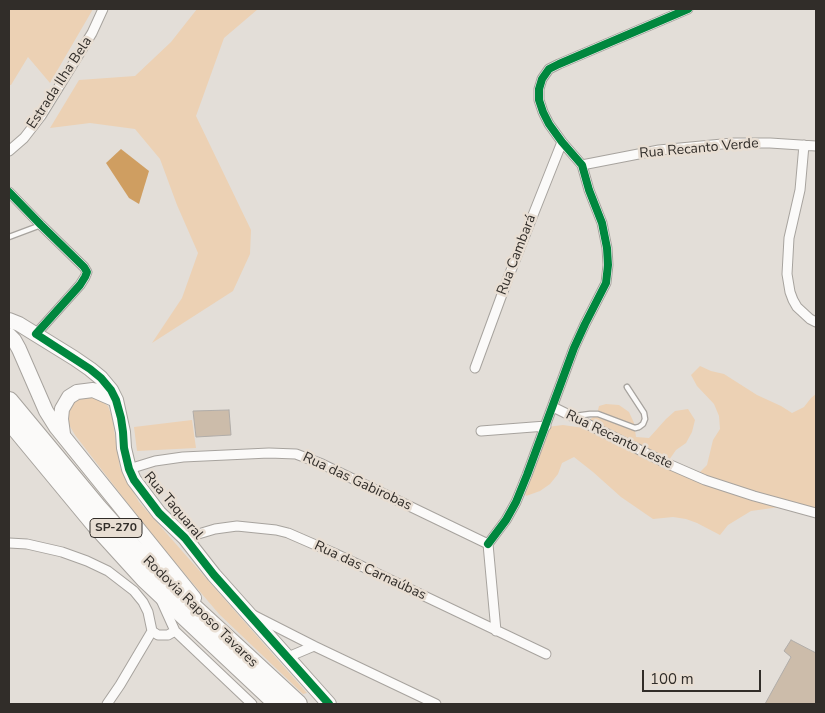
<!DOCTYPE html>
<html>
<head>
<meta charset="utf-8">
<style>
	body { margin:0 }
	#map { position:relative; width:825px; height:713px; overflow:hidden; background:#e3ded8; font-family:"Nunito Sans",sans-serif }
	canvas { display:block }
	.frame { position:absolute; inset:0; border:10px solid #312d29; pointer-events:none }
	.scale { position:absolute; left:642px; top:670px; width:119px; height:22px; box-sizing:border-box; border:2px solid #312d29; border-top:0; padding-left:6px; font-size:15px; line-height:18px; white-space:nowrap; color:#312d29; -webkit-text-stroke:4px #e8ded3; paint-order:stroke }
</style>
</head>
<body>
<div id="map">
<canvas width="825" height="713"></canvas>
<div class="frame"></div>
<div class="scale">100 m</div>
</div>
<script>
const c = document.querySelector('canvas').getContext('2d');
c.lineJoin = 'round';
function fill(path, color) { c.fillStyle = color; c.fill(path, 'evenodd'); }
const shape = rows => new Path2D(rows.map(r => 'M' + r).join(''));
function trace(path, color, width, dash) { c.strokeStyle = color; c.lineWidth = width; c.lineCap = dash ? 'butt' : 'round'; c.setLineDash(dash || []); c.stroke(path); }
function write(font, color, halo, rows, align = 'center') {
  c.font = font + ' "Nunito Sans",sans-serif'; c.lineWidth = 5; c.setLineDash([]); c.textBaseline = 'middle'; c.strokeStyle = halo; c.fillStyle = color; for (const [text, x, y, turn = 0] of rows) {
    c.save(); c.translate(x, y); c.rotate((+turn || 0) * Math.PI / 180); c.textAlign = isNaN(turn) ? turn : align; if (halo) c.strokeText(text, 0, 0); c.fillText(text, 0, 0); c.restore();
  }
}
fill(shape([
	[9,9,93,9,50,83,28,57,11,85,9,85],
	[197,9,258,9,224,38,196,116,251,230,250,254,233,291,152,343,182,298,198,253,177,205,160,159,135,129,90,123,50,128,79,80,135,76,171,42],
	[700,366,711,371,724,374,757,395,781,406,792,413,804,407,811,398,816,394,816,514,787,506,751,511,728,525,720,535,697,523,686,519,673,517,653,519,621,497,593,472,574,457,562,463,558,474,550,484,540,491,526,496,525,494,528,465,526,464,530,453,547,427,563,425,584,428,588,421,597,414,599,406,606,404,619,405,629,412,634,423,636,437,649,438,666,419,675,411,688,409,695,420,692,432,686,443,676,450,669,460,698,474,707,465,713,440,720,429,719,416,714,404,697,386,691,375],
	[94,395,108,406,112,417,120,468,139,502,307,693,303,694,219,614,155,539,75,435,68,423,67,411,75,399],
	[192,420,196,448,137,451,134,427]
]), '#ecd1b4');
fill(shape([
	[121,149,149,171,139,204,129,198,106,163]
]), '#cf9e61');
const building = shape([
	[229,410,231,435,196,437,193,411,229,410],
	[791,640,816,653,816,704,765,704,791,657,784,651,791,640]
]);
fill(building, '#ccbcaa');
trace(building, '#b0aca8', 1);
const service = shape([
	[9,237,41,225],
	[575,416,590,414,598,414,635,428,639,427,643,424,645,419,644,413,627,387]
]);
const minor = shape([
	[804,145,800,190,789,238,787,274,790,292,793,300,797,307,810,319,816,322],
	[9,151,24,138,41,116,92,33,103,9],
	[582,165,659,150,733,143,770,143,816,146],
	[9,192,41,225,84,267,87,272,85,277,80,285,36,334],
	[475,368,508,278,562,142],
	[553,407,666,463,705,480,754,496,816,513],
	[481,431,546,426],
	[129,469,155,461,183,457,269,453,296,454,322,464,488,544],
	[185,538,215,529,237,526,276,530,288,533,334,553,546,654],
	[9,543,27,544,62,552,87,561,108,571,134,591,143,602,148,612,152,631],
	[488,544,506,520,516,502,527,475,574,348,585,324,606,283,608,265,607,248,602,223,589,190,582,165,562,142,549,124,543,112,539,100,539,89,542,79,549,69,559,64,688,9],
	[488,544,496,631],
	[161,600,175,631,252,704],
	[253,615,314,646,436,704],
	[152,631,158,635,168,635,175,631],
	[288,657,314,646],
	[107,704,120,685,152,631]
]);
const secondary = shape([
	[9,320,19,324,74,358,90,369,101,378,111,390,116,400,123,432,124,448,129,469,134,480,159,513,185,538,214,575,329,704],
	[9,335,14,340,19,349,46,411,56,427,194,598],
	[63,434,61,419,62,409,69,397,77,392,93,390,116,400]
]);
const motorway = shape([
	[9,401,97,507,139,554,193,607,298,704],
	[9,420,95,524,145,579,278,704]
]);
trace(service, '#a7a39e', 7);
trace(minor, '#a7a39e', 11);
trace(secondary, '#a7a39e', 16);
trace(motorway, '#a7a39e', 20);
trace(service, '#fbfaf9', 4.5);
trace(minor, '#fbfaf9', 9);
trace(secondary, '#fbfaf9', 14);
trace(motorway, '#fbfaf9', 18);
trace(shape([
	[9,192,41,225,84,267,87,272,85,277,80,285,36,334,90,369,101,378,111,390,116,400,121,418,123,432,124,448,129,469,134,480,159,513,185,538,214,575,329,704],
	[488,544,506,520,516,502,527,475,574,348,585,324,606,283,608,265,607,248,602,223,589,190,582,165,562,142,549,124,543,112,539,100,539,89,542,79,549,69,559,64,688,9]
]), '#00873e', 8);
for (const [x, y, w] of [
	[116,528,52]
]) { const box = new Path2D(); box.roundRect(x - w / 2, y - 9.5, w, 19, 4); c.fillStyle = '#e8ded3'; c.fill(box); trace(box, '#312d29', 1); }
write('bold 12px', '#312d29', null, [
	["SP-270",116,528]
]);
write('14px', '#312d29', '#e8ded3', [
	["Estrada Ilha Bela",60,83,-57],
	["Rua Recanto Verde",699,149,-5],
	["Rua Cambará",517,255,-69],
	["Rua Recanto Leste",619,440,26],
	["Rua das Gabirobas",357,482,25],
	["Rua Taquaral",173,506,50],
	["Rua das Carnaúbas",370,571,25],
	["Rodovia Raposo Tavares",200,612,44]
]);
</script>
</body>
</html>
